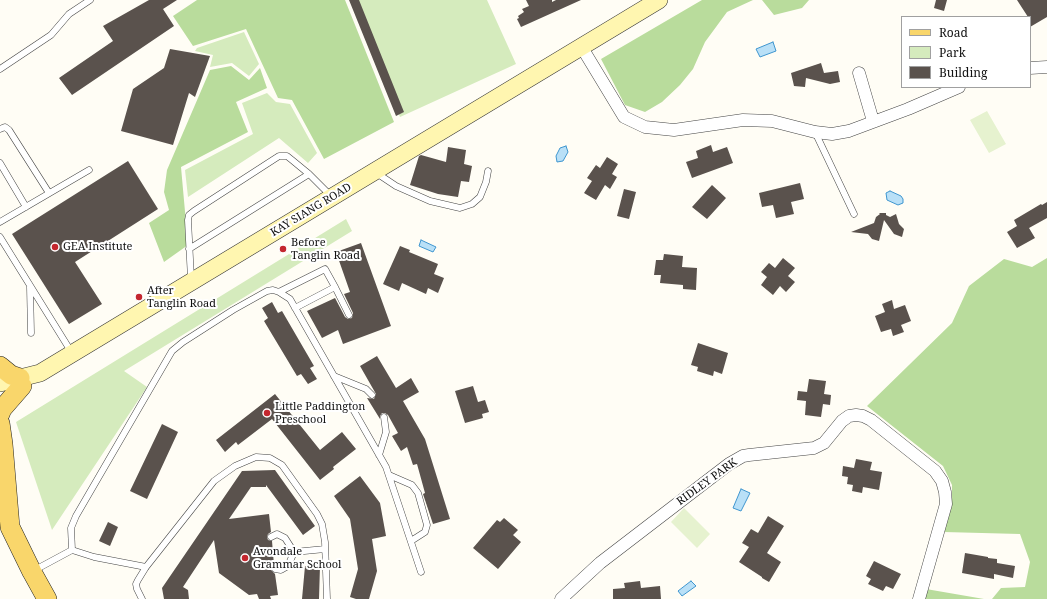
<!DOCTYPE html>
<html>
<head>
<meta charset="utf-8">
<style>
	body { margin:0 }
	#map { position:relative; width:1047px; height:599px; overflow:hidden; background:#fffdf5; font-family:"Noto Serif",serif }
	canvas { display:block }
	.legend { position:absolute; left:901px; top:16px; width:130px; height:72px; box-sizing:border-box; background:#fff; border:1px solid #a0a0a0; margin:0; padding:5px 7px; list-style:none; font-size:12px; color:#111 }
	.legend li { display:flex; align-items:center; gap:8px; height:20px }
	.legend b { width:20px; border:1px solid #a0a0a0 }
</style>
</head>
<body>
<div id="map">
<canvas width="1047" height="599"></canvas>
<ul class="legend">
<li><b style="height:5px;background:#f9d66b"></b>Road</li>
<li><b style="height:11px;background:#d5ebbd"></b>Park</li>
<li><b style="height:11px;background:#5a524d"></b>Building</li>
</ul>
</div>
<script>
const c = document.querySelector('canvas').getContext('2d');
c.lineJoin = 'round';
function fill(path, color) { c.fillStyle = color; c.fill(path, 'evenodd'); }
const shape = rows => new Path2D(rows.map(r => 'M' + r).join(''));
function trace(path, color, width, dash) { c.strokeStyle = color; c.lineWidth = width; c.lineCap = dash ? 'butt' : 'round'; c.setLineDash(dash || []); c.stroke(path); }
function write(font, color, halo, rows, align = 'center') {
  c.font = font + ' "Noto Serif",serif'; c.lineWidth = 4; c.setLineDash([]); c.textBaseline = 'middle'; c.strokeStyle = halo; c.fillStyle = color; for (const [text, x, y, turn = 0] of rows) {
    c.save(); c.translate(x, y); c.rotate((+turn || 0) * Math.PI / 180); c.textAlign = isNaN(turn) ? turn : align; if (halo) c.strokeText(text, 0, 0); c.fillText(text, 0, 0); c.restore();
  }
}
fill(shape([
	[353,0,487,0,516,64,400,117],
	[244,32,259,64,249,76,232,63,210,67,213,55,195,51,197,48],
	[267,93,276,102,290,104,317,153,308,163,279,138,188,197,185,170,253,134,242,103],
	[346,219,352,231,124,371,147,387,52,530,16,422]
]), '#d5ebbd');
fill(shape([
	[197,0,345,0,394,122,324,159,292,100,278,98,246,29,193,46,173,16],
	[702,0,753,0,727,12,705,42,693,69,680,85,662,102,645,112,625,105,601,59],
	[762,0,809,0,802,8,774,15],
	[231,66,249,80,260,68,267,88,236,102,248,132,181,167,188,245,164,262,149,223,169,210,164,192,167,170,210,70],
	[1047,258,1047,599,992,599,1001,588,1025,587,1030,562,1020,534,944,532,952,503,952,485,943,466,867,406,952,323,969,286,1004,259,1032,267],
	[926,589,984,599,923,599]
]), '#b9dc9c');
fill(shape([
	[987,111,1006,144,989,153,970,120],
	[684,508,710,534,697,548,671,522]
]), '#e6f2cf');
const water = shape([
	[773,42,776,51,760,57,756,49,773,42],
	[566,146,568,152,563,161,557,162,556,156,560,148,566,146],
	[890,191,901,196,903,199,903,203,898,205,887,200,886,193,890,191],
	[421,240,436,247,433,252,419,246,421,240],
	[741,489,750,493,741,511,733,508,741,489],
	[691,581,696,586,682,596,678,591,691,581]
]);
fill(water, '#b9e0f7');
trace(water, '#3f96cf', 1);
fill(shape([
	[149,0,177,0,163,9,174,26,72,95,59,78,113,41,103,26],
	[349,0,359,0,404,112,396,116],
	[526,0,552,0,552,2,556,0,581,0,521,27,517,19,519,18,518,16,524,12,522,9,529,6],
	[936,0,947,0,944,11,934,8],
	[1017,0,1047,0,1047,17,1030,27,1030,17,1028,17],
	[170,49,210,56,195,97,189,93,173,145,121,131,133,89,164,68],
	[821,63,824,73,838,71,840,82,830,84,806,78,805,87,794,86,791,73],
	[711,145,713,152,727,147,733,163,692,178,686,162,698,158,696,151],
	[448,147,466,150,464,164,472,166,469,182,461,181,458,197,438,194,410,185,419,156,421,155,446,162],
	[607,157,618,164,612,174,617,177,610,189,605,185,596,200,584,193,592,181,587,178,596,165,600,168],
	[128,161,158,209,75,262,102,304,69,324,12,234],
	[800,183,804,199,791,202,794,214,776,218,773,205,762,207,759,193],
	[712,185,726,198,707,219,692,207],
	[624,189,636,192,629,219,617,216],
	[1047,202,1047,218,1029,228,1035,238,1017,248,1007,232,1017,226,1014,220,1041,204,1042,205],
	[879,213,886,213,886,215,890,217,896,214,899,224,904,229,902,237,894,234,884,220,879,241,872,239,868,234,851,232,874,223,876,217,880,214],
	[361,243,391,326,343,344,338,330,322,338,307,311,335,298,345,317,348,319,352,318,353,313,344,294,350,292,336,252],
	[400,246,410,250,409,252,438,264,434,274,444,278,438,293,428,288,426,294,402,283,399,291,383,284],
	[664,254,683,256,682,267,697,268,696,290,683,289,683,285,660,283,661,275,654,275,656,260,663,260],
	[783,258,795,268,788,276,795,282,786,292,780,286,773,295,761,285,767,277,761,272,769,263,775,268],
	[892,300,894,309,905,305,911,321,901,325,904,332,893,336,891,329,881,332,875,316,885,312,882,304],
	[272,302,278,313,282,311,314,366,310,368,317,379,308,384,301,374,297,376,264,321,268,318,262,308],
	[698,343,728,353,722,374,714,371,713,376,697,371,698,367,691,365],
	[377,356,396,388,411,378,419,392,403,401,425,439,450,519,433,524,423,494,425,493,417,464,413,465,407,447,401,451,392,436,398,433,388,415,385,413,382,413,380,416,380,419,367,398,374,399,376,394,360,366],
	[809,379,826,381,824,394,831,395,830,405,823,404,821,417,805,415,806,401,797,400,798,391,807,392],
	[473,386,478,402,485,400,489,412,482,414,483,418,465,423,455,391],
	[275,394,320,450,342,432,356,449,333,467,334,469,320,480,272,419,238,445,236,442,225,452,216,440],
	[162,424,178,432,147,499,130,491],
	[856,459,872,462,870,470,882,472,879,490,863,487,862,493,852,491,853,485,847,484,848,477,842,476,843,466,854,468],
	[275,470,315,526,303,535,266,485,266,487,251,487,229,519,269,514,271,532,268,534,267,537,268,540,272,541,274,565,271,566,271,570,275,574,278,595,270,596,271,599,259,599,257,594,249,595,219,573,214,540,183,587,188,590,189,599,164,599,162,588,242,471],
	[360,476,380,503,386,536,372,539,377,571,369,599,356,599,350,597,358,569,350,519,334,496],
	[768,516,784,526,767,553,781,562,769,582,762,578,762,577,739,562,749,547,742,543,751,529,758,533],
	[504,518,518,530,513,535,521,542,498,569,473,548,497,520,500,522],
	[108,522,118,527,110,546,99,541],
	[965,553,988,557,988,558,997,559,997,563,1015,566,1013,578,994,574,994,579,962,573],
	[874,561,901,574,893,589,886,586,883,591,868,584,871,579,866,576],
	[305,566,320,566,319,599,302,599],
	[640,581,641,588,660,586,661,599,613,599,613,589,625,588,624,583]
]), '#5a524d');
const lane = shape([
	[0,69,51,35,69,14,90,0],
	[0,129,5,127,9,130,49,193],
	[815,132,854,214],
	[0,163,26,207],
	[375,172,396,186,430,201,460,208,472,204,480,197,486,182,488,171],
	[0,222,89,170],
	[0,237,72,353],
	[189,249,309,174],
	[191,279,188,220,189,215,194,211,279,156,287,156,292,160,309,174,331,196],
	[30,287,31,333],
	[279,292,325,269,335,287,349,315],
	[295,308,335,287],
	[334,376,366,389,372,395],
	[379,455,386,432,384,417],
	[389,475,412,485,418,493,427,525,425,532,411,541],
	[271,537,277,534,285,538,294,552],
	[72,550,71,528,76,516,172,351,183,342,233,310,267,291,273,290,279,292,290,299,386,467,421,572],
	[72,550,94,557,146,567],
	[294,552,325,549],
	[275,569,281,570,288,566,294,552],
	[33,571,72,550],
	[142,599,137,589,136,584,138,580,146,567,214,481,235,466,256,457,270,458,282,465,317,514,322,524,325,542,327,599]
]);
const street = shape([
	[581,46,624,117,645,127,674,130,743,120,772,121,815,132,832,134,849,131,908,109,959,87],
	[1030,68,1047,67],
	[859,73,873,121],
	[561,599,600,563,729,464,743,456,749,455,814,448,824,443,842,421,849,416,856,415,863,416,871,420,935,471,942,481,945,492,946,504,919,599]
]);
const secondary = shape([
	[0,383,40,373,659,0]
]);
const primary = shape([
	[0,366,11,375,20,378],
	[0,414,2,409,22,386],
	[0,423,3,444,10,527,32,572,47,599]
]);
trace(lane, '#444', 7);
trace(street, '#444', 13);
trace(secondary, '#333', 18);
trace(primary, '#222', 20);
trace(lane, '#fff', 6);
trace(street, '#fff', 12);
trace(secondary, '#fff6b0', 17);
trace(primary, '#f9d66b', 19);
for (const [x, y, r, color] of [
	[55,247,4,"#c4262e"],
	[283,249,4,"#c4262e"],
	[139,297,4,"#c4262e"],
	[267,413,4,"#c4262e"],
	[245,558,4,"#c4262e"]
]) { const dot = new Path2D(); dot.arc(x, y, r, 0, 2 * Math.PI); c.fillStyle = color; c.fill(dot); trace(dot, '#fff', 1.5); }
write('11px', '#111', '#fff', [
	["KAY SIANG ROAD",311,210,-31],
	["RIDLEY PARK",707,482,-36]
]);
write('11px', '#111', '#fff', [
	["Before",291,243],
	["Tanglin Road",291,256],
	["GEA Institute",63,247],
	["After",147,291],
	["Tanglin Road",147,304],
	["Little Paddington",275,407],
	["Preschool",275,420],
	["Avondale",253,552],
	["Grammar School",253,565]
], 'left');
</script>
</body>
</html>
